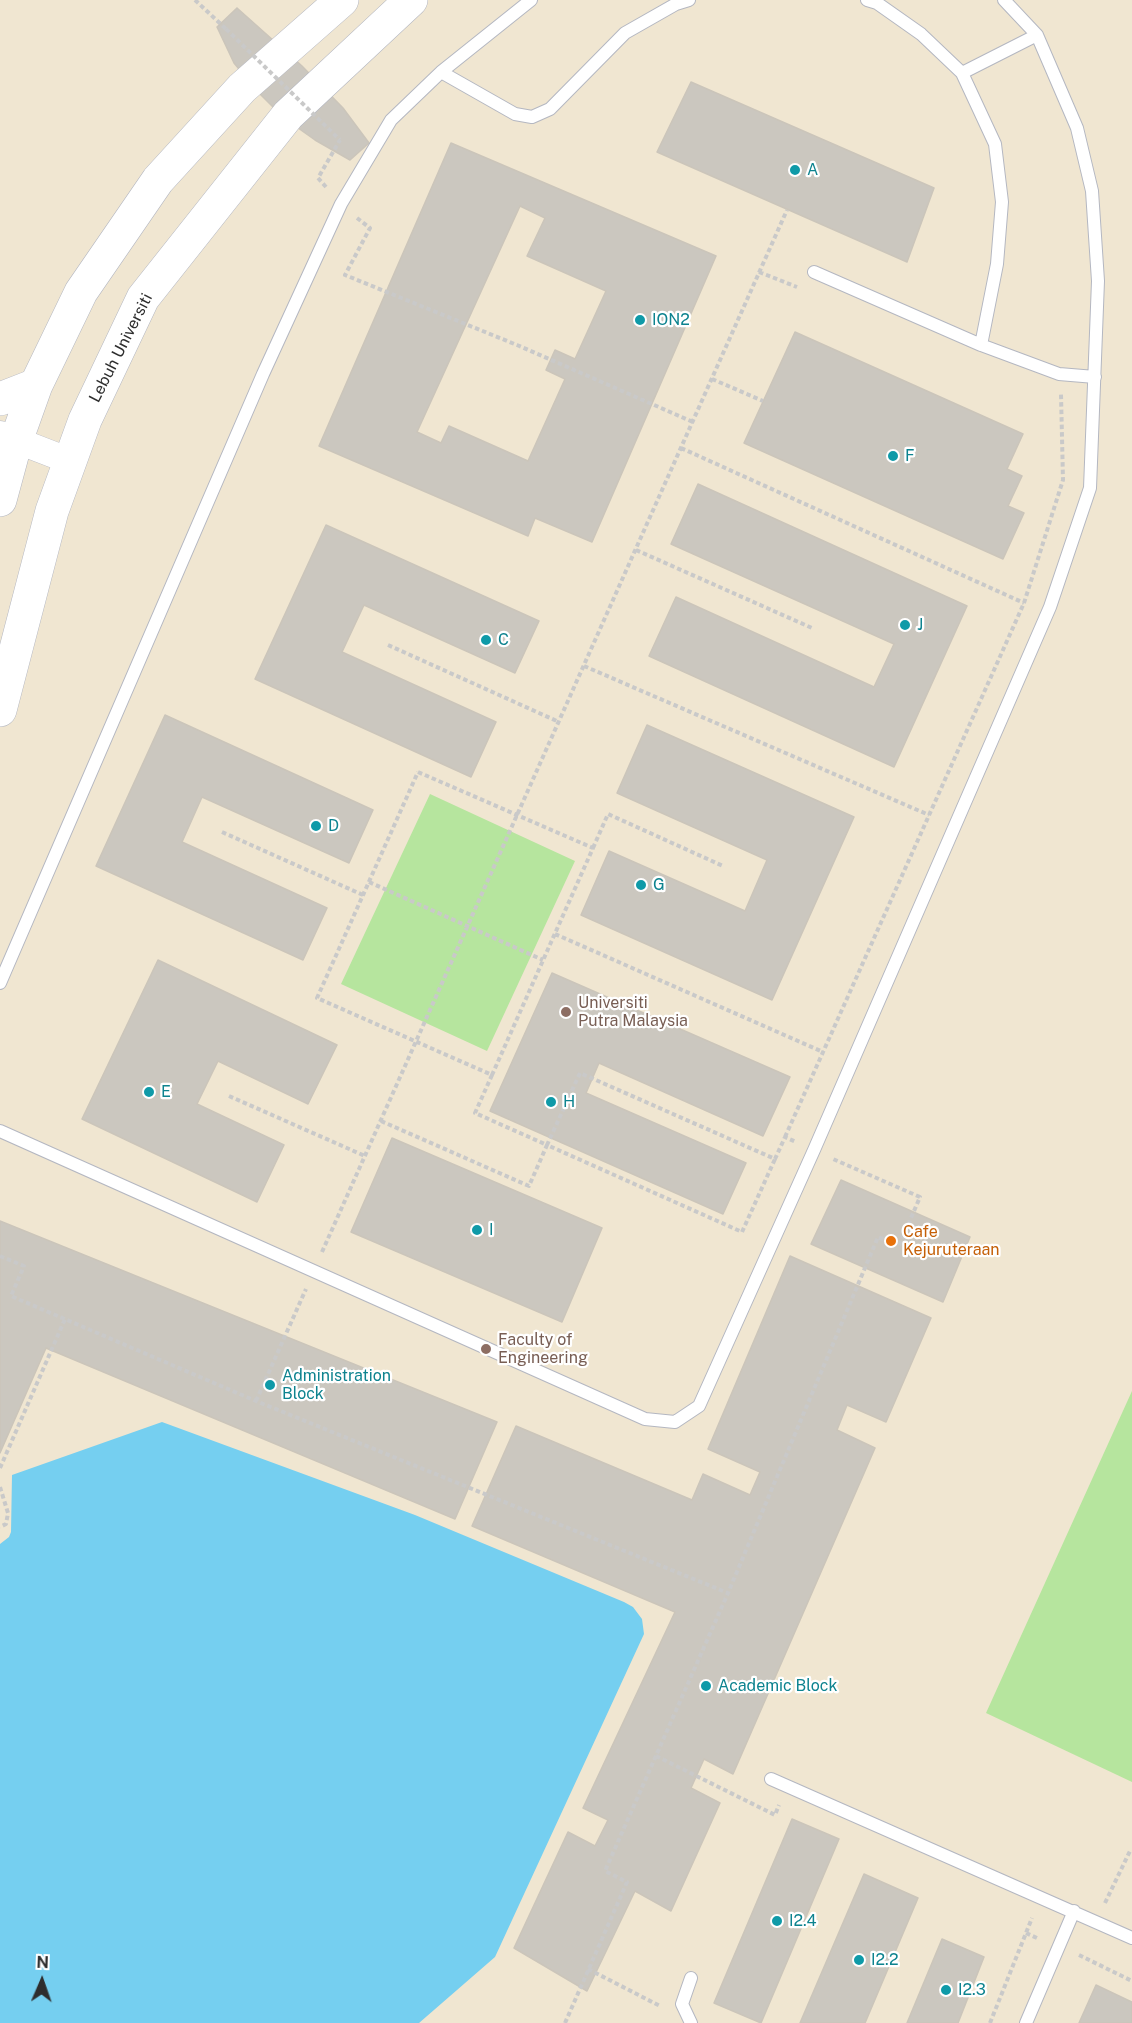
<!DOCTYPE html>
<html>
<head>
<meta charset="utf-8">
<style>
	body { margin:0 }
	#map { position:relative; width:1132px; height:2023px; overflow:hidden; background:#efe9e1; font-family:"Public Sans",sans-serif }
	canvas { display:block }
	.north { position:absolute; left:12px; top:1951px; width:60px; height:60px; -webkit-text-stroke:4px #fff; paint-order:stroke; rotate:2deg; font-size:16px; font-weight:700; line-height:24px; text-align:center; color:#2e2e2e }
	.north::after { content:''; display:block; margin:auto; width:21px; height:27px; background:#2e2e2e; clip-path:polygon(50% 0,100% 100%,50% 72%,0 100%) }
</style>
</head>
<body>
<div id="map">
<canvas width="1132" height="2023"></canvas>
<div class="north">N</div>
</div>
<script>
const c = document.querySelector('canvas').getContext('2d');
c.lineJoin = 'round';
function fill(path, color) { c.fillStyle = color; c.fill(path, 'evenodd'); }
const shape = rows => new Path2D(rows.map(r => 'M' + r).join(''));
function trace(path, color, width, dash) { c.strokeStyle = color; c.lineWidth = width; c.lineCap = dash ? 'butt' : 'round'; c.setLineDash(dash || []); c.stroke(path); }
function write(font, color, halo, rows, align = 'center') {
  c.font = font + ' "Public Sans",sans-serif'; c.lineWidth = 4.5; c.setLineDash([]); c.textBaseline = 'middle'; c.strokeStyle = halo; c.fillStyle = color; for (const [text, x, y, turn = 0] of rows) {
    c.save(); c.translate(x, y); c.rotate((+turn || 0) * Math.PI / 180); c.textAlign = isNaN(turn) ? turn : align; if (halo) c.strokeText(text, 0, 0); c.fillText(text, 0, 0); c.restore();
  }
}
fill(shape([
	[0,0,1132,0,1132,2023,0,2023]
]), '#f0e6d1');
fill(shape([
	[430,794,575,861,487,1051,341,984],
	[1132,1391,1132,1782,986,1713]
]), '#b6e59e');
fill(shape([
	[162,1422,415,1515,624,1602,633,1607,642,1619,644,1634,495,1957,419,2023,0,2023,0,1544,9,1537,11,1532,12,1475]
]), '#75cff0');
const building = shape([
	[237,8,302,66,343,108,369,143,350,160,315,140,284,118,257,91,234,63,217,27,237,8],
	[691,82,934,188,907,262,657,152,691,82],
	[451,143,716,256,592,542,535,518,528,536,319,446,451,143],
	[520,206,545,218,527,256,606,291,575,359,555,350,546,370,565,379,528,461,449,426,441,443,417,432,520,206],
	[795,332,1023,434,1007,469,1022,476,1008,506,1024,513,1003,559,744,443,795,332],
	[698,484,967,606,894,767,649,656,676,597,874,687,894,644,671,544,698,484],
	[326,525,539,621,515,673,364,605,342,652,496,722,471,777,255,679,326,525],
	[165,715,373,810,349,863,202,797,182,842,327,908,303,960,96,866,165,715],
	[647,725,854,817,772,1000,581,915,609,851,745,911,767,860,617,793,647,725],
	[158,960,337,1045,308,1104,218,1061,197,1104,284,1145,257,1202,82,1119,158,960],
	[552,973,790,1077,763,1136,599,1063,586,1093,746,1163,723,1214,490,1111,552,973],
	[392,1138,602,1228,562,1322,351,1232,392,1138],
	[841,1180,970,1237,943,1302,811,1244,841,1180],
	[0,1221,497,1422,455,1519,46,1348,0,1453,0,1221],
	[790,1256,931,1318,886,1422,847,1405,837,1430,875,1448,733,1774,704,1759,691,1788,720,1803,671,1911,635,1891,587,1991,514,1948,568,1832,595,1846,608,1820,583,1808,675,1612,472,1526,516,1426,692,1500,703,1474,750,1495,760,1472,708,1449,790,1256],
	[792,1819,839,1839,761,2023,714,2003,792,1819],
	[864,1874,918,1898,865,2023,800,2023,864,1874],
	[942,1939,984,1957,958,2023,907,2023,942,1939],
	[1096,1985,1132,2002,1132,2023,1079,2023,1096,1985]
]);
fill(building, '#cbc7bf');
trace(building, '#cbc5ba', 1.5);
const lane = shape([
	[867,0,877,3,921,34,962,73,995,144,1002,202,997,264,981,345],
	[441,72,515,114,532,117,550,109,625,33,676,4,689,0],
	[962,73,1037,35],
	[814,272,981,345,1059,374,1095,377],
	[0,983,263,374,341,204,391,120,441,72,531,0],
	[0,1131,645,1419,675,1422,699,1406,814,1150,1050,607,1090,488,1098,281,1092,191,1077,128,1037,35,1004,0],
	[771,1779,1132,1938],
	[691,2023,682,2004,691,1978],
	[1026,2023,1074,1911]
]);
const street = shape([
	[0,434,70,461]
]);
const secondary = shape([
	[0,399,36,385],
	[0,500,16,441,36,385,81,292,158,180,242,88,342,0],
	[0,710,52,511,85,420,143,298,288,115,411,0]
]);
trace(lane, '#b4b7c1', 14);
trace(street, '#b4b7c1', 27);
trace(secondary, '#b4b7c1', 34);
trace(shape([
	[195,0,226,29],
	[326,187,318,178,340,140],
	[357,218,370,228,345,275,517,345,693,422],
	[759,272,797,287],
	[712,379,763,401],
	[681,448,1024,603],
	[636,550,812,628],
	[388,645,559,722],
	[584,666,929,815],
	[418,772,593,848,492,1075,317,998,418,772],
	[222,832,363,895],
	[593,848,608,814,723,866],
	[369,882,543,960],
	[555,934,823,1052],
	[492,1075,475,1113,547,1145,580,1073,775,1159,785,1137,796,1142],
	[229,1096,365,1156],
	[381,1121,529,1186,547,1145,742,1232,775,1159],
	[785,1137,1024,603,1063,480,1061,394],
	[322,1252,787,210],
	[0,1256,24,1266,11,1296,256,1401,728,1593],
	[256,1401,306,1289],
	[0,1468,65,1319],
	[0,1487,8,1513,6,1524,0,1527],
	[656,1756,775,1815,779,1805],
	[1105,1903,1130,1851,1132,1852],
	[1026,1933,1039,1939],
	[1079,1955,1132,1981],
	[588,1969,660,2006],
	[565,2023,627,1882,605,1871,728,1593,878,1237,899,1246,920,1197,833,1159],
	[990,2023,1032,1918]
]), '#c9c9c9', 4, [4.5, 3]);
trace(lane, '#fff', 12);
trace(street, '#fff', 26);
trace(secondary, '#fff', 33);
trace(shape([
	[226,29,340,140]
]), '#c9c9c9', 4, [4.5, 3]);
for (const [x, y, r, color] of [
	[795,170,6,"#0f9aa8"],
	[640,320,6,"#0f9aa8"],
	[893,456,6,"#0f9aa8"],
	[905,625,6,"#0f9aa8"],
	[486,640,6,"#0f9aa8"],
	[316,826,6,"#0f9aa8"],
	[641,885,6,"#0f9aa8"],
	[566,1012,6,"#8d6e63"],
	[149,1092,6,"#0f9aa8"],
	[551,1102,6,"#0f9aa8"],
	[477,1230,6,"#0f9aa8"],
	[891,1241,6,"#e8710a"],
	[486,1349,6,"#8d6e63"],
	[270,1385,6,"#0f9aa8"],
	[706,1686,6,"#0f9aa8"],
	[777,1921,6,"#0f9aa8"],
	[859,1960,6,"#0f9aa8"],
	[946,1990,6,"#0f9aa8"]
]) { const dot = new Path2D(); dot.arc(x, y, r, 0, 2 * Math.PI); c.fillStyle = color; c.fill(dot); trace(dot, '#fff', 2); }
write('16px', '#0d838f', '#fff', [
	["A",807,170],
	["ION2",652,320],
	["F",905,456],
	["J",917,625],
	["C",498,640],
	["D",328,826],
	["G",653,885],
	["E",161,1092],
	["H",563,1102],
	["I",489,1230],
	["Administration",282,1376],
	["Block",282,1394],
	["Academic Block",718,1686],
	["I2.4",789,1921],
	["I2.2",871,1960],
	["I2.3",958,1990]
], 'left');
write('16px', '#2e2e2e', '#fff', [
	["Lebuh Universiti",121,348,-63]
]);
write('16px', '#785e54', '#fff', [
	["Universiti",578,1003],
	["Putra Malaysia",578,1021],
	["Faculty of",498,1340],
	["Engineering",498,1358]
], 'left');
write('16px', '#c56008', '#fff', [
	["Cafe",903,1232],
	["Kejuruteraan",903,1250]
], 'left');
</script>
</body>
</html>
